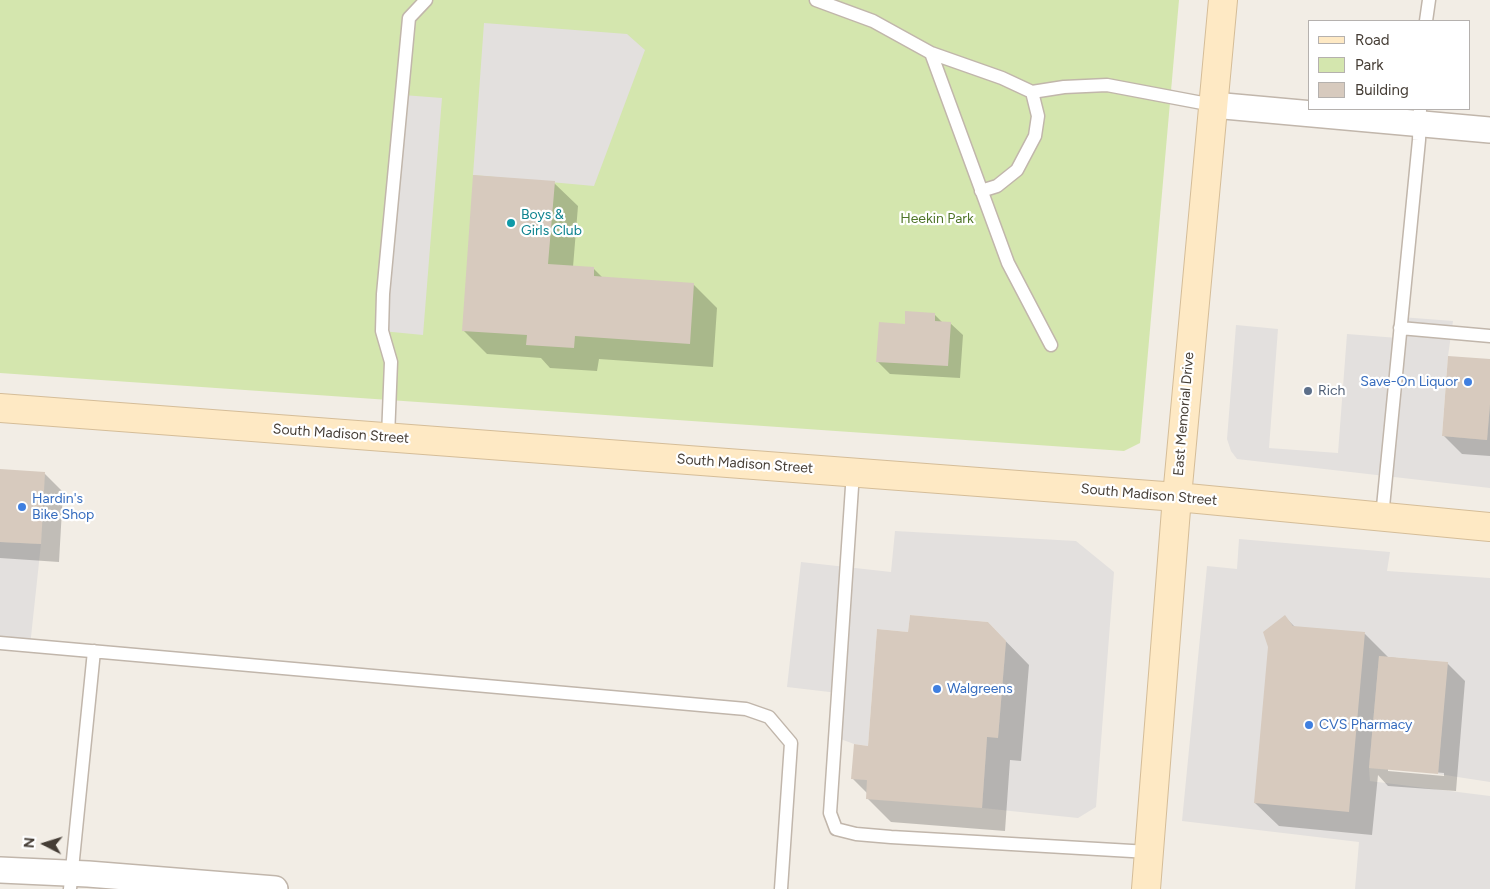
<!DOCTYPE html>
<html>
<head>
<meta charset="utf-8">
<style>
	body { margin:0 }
	#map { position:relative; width:1490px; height:889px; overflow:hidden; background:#f2ede5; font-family:Figtree,sans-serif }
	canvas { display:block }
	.legend { position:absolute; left:1308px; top:20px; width:162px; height:90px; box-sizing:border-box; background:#fff; border:1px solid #b5b1ae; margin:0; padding:6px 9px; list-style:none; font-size:15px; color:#453d35 }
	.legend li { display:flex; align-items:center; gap:10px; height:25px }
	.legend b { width:25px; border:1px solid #b5b1ae }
	.north { position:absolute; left:20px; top:819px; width:50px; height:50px; -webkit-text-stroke:4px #fff; paint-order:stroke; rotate:275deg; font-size:14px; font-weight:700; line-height:20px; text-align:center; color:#453d35 }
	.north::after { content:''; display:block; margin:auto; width:18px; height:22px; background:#453d35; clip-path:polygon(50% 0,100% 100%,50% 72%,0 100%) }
</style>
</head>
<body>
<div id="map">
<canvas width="1490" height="889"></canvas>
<ul class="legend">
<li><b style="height:6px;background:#fee9c4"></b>Road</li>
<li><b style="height:14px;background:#d4e6ae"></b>Park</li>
<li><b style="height:14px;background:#d7cabe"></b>Building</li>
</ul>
<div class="north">N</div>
</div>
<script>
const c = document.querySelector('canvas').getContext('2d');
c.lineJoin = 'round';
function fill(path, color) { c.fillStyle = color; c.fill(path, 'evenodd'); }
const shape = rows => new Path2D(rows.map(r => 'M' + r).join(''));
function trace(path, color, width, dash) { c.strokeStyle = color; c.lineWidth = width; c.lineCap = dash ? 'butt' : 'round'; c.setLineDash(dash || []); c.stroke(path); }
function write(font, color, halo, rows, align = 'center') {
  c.font = font + ' Figtree,sans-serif'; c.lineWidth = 4.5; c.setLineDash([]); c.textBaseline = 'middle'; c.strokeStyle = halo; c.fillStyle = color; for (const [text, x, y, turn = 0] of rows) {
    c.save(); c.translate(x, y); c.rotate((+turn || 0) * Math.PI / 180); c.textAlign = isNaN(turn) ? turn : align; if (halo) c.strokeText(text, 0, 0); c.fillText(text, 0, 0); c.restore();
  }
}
fill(shape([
	[0,0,1179,0,1140,443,1124,451,0,373]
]), '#d4e6ae');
fill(shape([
	[484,23,627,34,645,50,594,186,473,175],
	[403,95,442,98,423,335,382,331],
	[1401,317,1453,321,1448,356,1442,436,1487,440,1490,404,1490,488,1237,459,1231,451,1227,439,1236,325,1278,329,1269,448,1338,453,1347,334,1398,338],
	[895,531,1076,541,1114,572,1096,807,1078,818,982,808,987,737,998,737,1006,641,988,622,910,615,908,632,877,629,868,746,854,744,835,737,838,693,787,687,801,562,891,572],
	[1239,539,1390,552,1387,571,1490,578,1490,782,1438,774,1447,662,1379,656,1369,768,1370,781,1490,796,1490,889,1355,889,1359,842,1182,821,1207,566,1237,569],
	[0,542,41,544,30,646,0,643]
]), '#e3e0de');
fill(shape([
	[554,183,578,206,573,267,594,269,603,278,693,284,717,308,713,367,599,359,597,371,550,368,541,358,487,354,463,330],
	[934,314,942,322,950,323,963,335,960,378,890,374,878,362],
	[1490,360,1490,456,1462,454,1444,436],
	[0,471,45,474,63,492,59,562,0,558],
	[1285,617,1295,627,1365,634,1388,657,1447,663,1465,681,1456,791,1388,786,1378,775,1372,835,1279,826,1255,803],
	[1388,768,1444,773,1444,776,1388,771],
	[988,623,1029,665,1021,761,1010,760,1005,831,891,822,867,798,867,793,853,779,869,747,909,633]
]), '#0003');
fill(shape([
	[473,175,555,181,548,264,594,267,594,276,694,283,690,344,575,336,574,348,526,345,527,335,462,331],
	[905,311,935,313,935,321,951,322,948,366,876,362,879,322,905,324],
	[1448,356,1490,359,1490,404,1487,440,1442,436],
	[0,469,45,472,41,544,0,542],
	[910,615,988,622,1006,641,998,738,987,737,982,808,866,799,867,780,851,779,854,744,868,746,877,629,908,632],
	[1285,615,1293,626,1365,632,1349,812,1254,803,1268,647,1263,632],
	[1379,656,1448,662,1438,774,1369,768]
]), '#d7cabe');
const service = shape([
	[816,0,873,21,931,53,1002,78,1032,92,1064,87,1107,85,1213,105],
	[1426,21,1429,0],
	[931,53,1008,263,1051,345],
	[981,191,997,186,1017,170,1035,136,1038,116,1032,92],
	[1400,328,1490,336],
	[388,437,391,362,382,331,383,294,409,18,426,0],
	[853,472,830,813,836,829,856,834,891,837,1149,852],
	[1382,517,1419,140,1420,109],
	[0,643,746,709,769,717,791,743,781,889],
	[70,889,94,651]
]);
const minor = shape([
	[1213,105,1490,130],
	[0,870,88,874,275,889]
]);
const secondary = shape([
	[0,408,1177,497,1490,527],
	[1146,889,1177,497,1223,0]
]);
trace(service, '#c1b6ab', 15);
trace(minor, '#c1b6ab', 28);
trace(secondary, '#d5bd98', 30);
trace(service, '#fff', 12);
trace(minor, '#fff', 25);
trace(secondary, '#fee9c4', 28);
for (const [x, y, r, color] of [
	[511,223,5,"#0f9aa8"],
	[1468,382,5,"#3f7fe0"],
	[1308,391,5,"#5c6f8a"],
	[22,507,5,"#3f7fe0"],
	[937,689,5,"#3f7fe0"],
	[1309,725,5,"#3f7fe0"]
]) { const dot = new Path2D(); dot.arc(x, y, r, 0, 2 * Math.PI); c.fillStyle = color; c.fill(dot); trace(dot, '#fff', 2); }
write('14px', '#0d838f', '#fff', [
	["Boys &",521,215],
	["Girls Club",521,231]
], 'left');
write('14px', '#4f7529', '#fff', [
	["Heekin Park",937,219]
]);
write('14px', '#366cbe', '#fff', [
	["Save-On Liquor",1458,382,"right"],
	["Hardin's",32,499],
	["Bike Shop",32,515],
	["Walgreens",947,689],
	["CVS Pharmacy",1319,725]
], 'left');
write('14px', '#4e5e75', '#fff', [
	["Rich",1318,391]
], 'left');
write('14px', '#453d35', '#fff', [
	["East Memorial Drive",1184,414,-85],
	["South Madison Street",341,434,4],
	["South Madison Street",745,464,4],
	["South Madison Street",1149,495,5]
]);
</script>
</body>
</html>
